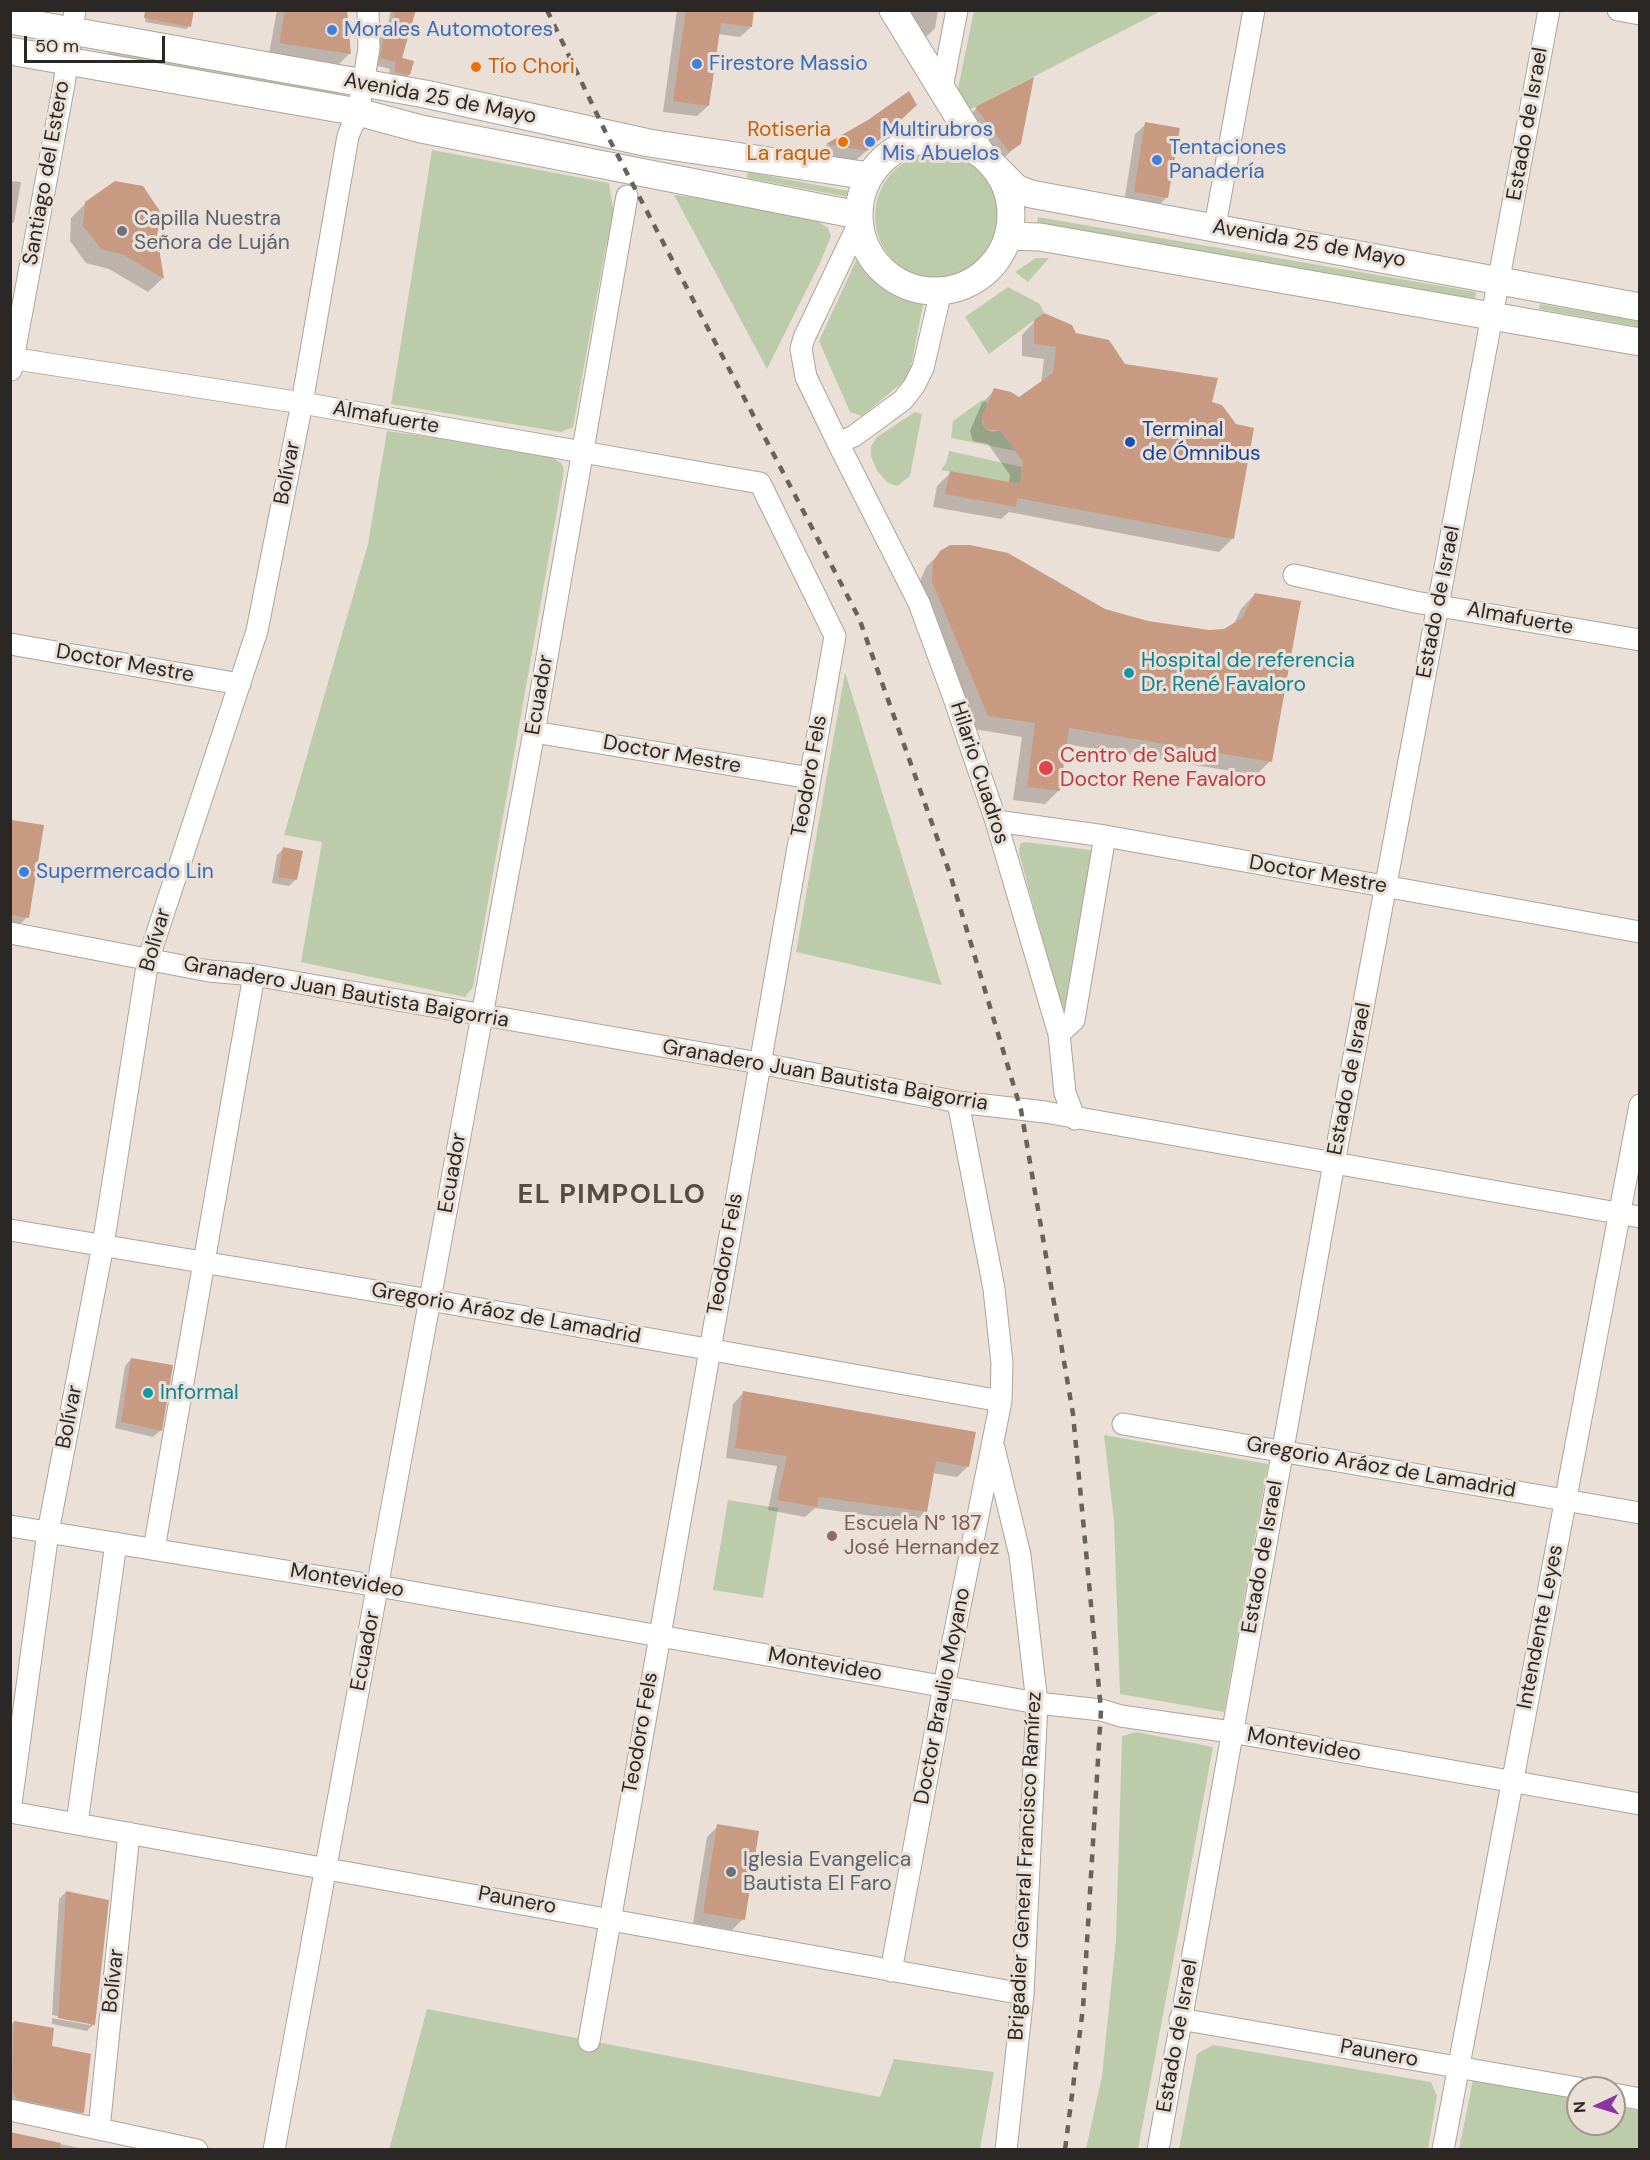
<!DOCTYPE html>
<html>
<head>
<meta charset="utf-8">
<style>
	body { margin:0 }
	#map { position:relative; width:1650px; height:2160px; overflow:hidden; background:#ebe0d7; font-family:"DM Sans",sans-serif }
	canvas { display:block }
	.frame { position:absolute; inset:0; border:12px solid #2b2724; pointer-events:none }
	.north { position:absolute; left:1566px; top:2076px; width:60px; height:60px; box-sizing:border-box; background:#ebe0d7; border:2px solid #9e968f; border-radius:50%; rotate:266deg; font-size:16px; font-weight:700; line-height:24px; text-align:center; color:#2b2724 }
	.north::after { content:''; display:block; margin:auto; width:21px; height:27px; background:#8b35a2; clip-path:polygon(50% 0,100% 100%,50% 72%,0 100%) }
	.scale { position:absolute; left:24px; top:36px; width:141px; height:27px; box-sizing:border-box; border:3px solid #2b2724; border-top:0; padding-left:8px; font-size:18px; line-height:21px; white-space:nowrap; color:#2b2724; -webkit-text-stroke:4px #ebe0d7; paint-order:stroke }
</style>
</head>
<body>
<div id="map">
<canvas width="1650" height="2160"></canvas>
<div class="frame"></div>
<div class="north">N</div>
<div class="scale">50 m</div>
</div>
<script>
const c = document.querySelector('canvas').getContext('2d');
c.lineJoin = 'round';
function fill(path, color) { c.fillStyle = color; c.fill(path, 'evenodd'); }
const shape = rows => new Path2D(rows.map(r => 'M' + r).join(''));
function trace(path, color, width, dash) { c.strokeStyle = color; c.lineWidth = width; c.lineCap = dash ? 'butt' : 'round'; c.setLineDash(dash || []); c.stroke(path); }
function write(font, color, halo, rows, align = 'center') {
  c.font = font + ' "DM Sans",sans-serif'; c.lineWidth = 6; c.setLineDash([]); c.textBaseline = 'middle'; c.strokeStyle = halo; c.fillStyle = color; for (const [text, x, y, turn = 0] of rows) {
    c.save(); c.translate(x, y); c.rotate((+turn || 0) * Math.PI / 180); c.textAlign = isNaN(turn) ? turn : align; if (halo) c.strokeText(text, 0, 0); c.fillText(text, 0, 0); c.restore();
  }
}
fill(shape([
	[974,11,1161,11,969,110,957,93],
	[109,49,339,91,338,96,108,54],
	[432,150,609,183,615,220,606,246,573,427,561,432,391,404],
	'875 216a63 63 0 1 1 126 0a63 63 0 1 1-126 0Z',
	[748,172,849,191,848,197,747,178],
	[674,195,737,203,812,218,828,228,831,236,820,263,767,369],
	[1038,217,1476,292,1475,299,1037,225],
	[861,250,870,274,896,296,923,305,909,377,862,416,850,412,819,341],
	[1036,258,1049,258,1028,282,1015,272],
	[1008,287,1040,304,1044,313,989,354,965,317],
	[1540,304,1639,321,1639,327,1539,309],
	[982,400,997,409,983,414,982,422,985,429,993,432,1000,430,1016,451,951,438,953,421],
	[915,412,922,414,910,476,897,486,888,483,877,471,871,456,871,446,877,437],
	[387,431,546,453,562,464,564,471,473,987,465,997,301,962,322,842,284,835,368,544],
	[949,451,1022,467,1020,484,941,470,946,463],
	[845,672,940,980,942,985,796,952],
	[1025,842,1091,850,1096,856,1067,1009,1062,1010,1019,853,1020,844],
	[1104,1435,1268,1464,1224,1712,1120,1694,1114,1521],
	[728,1500,778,1508,763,1598,713,1590],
	[1136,1732,1213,1747,1138,2149,1086,2149,1102,2076,1116,1939,1122,1736],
	[427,2009,880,2097,894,2059,994,2072,980,2149,389,2150],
	[1213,2045,1431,2082,1437,2096,1428,2149,1179,2149,1197,2054],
	[1473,2079,1578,2099,1578,2124,1614,2124,1614,2106,1639,2111,1639,2149,1459,2150]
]), '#bcccab');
fill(shape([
	[147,10,189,26,186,29,145,22],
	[277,10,346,10,350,53,339,64,269,54],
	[391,10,414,10,400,59,409,75,402,82,388,79,390,69,374,65,378,39,386,33],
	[677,10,753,10,751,27,740,37,718,34,708,106,697,116,663,112],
	[903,10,938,10,935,28,921,42],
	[1032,80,1019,143,1004,158,961,123,976,109],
	[901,119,851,165,814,158,827,145,869,121],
	[1146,124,1167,197,1156,208,1124,202,1135,134],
	[10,181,21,182,14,222,10,226],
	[86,203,155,236,162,279,148,292,109,269,86,263,70,241,71,218],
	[1035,321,1075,334,1124,366,1211,403,1235,425,1252,429,1232,539,1219,552,1009,512,1001,519,933,507,937,486,950,473,1009,484,1010,475,988,444,973,441,970,431,982,403,995,390,1019,399,1041,383,1044,359,1022,356,1022,335],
	[941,552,1122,617,1209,632,1225,630,1233,626,1241,609,1255,594,1270,761,1256,775,1065,744,1059,790,1045,804,1013,800,1022,737,974,729,917,588,926,567],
	[13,821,27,917,17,928,10,927],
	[284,848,296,879,289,886,272,883,277,855],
	[131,1359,160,1431,153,1437,115,1428,125,1366],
	[743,1393,968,1466,957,1477,932,1473,926,1511,915,1522,815,1508,805,1517,768,1510,777,1466,726,1458,733,1404],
	[718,1826,743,1919,732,1930,693,1923,707,1837],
	[66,1892,94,2024,87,2031,52,2024,52,2018,90,2025,90,2022,52,2015,59,1899],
	[14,2022,50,2047,83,2112,76,2119,11,2105,10,2026],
	[10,2134,80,2148,80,2150,10,2150]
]), '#0003');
fill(shape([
	[145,10,194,10,191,27,144,18],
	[285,10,347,10,351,54,279,43],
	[395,10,416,10,402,58,414,61,410,75,394,72,396,62,380,58,385,31,391,32],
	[686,10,754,10,752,27,721,23,709,106,673,101],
	[1034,77,1021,144,1009,152,975,107],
	[909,91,917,105,867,151,826,144,868,120],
	[1145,122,1180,128,1168,198,1134,192],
	[115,181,143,186,161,213,157,236,164,279,124,255,101,249,83,226,85,202],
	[1044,313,1072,325,1076,333,1109,340,1125,364,1218,378,1212,402,1222,405,1236,424,1254,428,1234,539,1017,498,1016,507,945,494,950,471,1020,484,1023,462,1001,431,985,429,982,417,994,388,1011,392,1019,397,1053,373,1056,347,1034,344,1034,320],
	[950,545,970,545,1008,553,1105,609,1148,621,1209,630,1224,629,1242,618,1255,593,1301,601,1272,762,1069,728,1060,791,1027,787,1035,723,988,716,932,582,933,562,940,551],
	[12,820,44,825,29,918,10,915],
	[283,847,303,851,297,880,278,877],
	[131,1358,173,1365,162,1431,121,1422],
	[743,1391,976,1432,969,1467,936,1461,927,1512,819,1497,817,1507,777,1500,787,1456,735,1448],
	[717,1824,759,1831,745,1920,703,1913],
	[66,1891,109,1900,95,2025,58,2018],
	[14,2021,54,2028,52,2046,91,2054,84,2113,17,2099,12,2089],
	[10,2132,61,2143,60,2150,10,2150]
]), '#c99a82');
const minor = shape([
	[1618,10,1640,14],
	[941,93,957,10],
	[859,223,804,338,801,349,806,377,838,443,854,436,903,400,914,386,923,368,941,291],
	[1215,226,1254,10],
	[10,358,302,403,760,483,835,636,589,2041],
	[11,370,64,84,75,10],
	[838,443,919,603,954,698,996,821,1059,1034,1065,1093,1075,1119],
	[1294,575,1415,602,1640,640],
	[10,644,240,684],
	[534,732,810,778],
	[996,821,1105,836,1640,932],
	[10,933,209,971,254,975,759,1063,958,1102,1045,1112,1640,1217],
	[1059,1034,1074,1020,1105,836],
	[10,1230,430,1300,1001,1401],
	[1123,1424,1640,1513],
	[994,1448,1020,1555,1037,1703,1023,1994,1006,2150],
	[10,1526,378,1586,1037,1703,1101,1710,1121,1716,1231,1732,1640,1804],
	[154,1549,254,975],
	[10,1811,48,1532,103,1245,148,960,257,631,302,403,348,136,358,112,363,84,369,48,368,10],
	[10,1812,1023,1994],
	[77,1823,116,1543],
	[891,1971,944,1686,1001,1401,1002,1363,994,1289,958,1102],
	[1180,2019,1578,2088],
	[1614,2094,1640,2099],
	[10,2110,197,2150],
	[99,2129,129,1833],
	[274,2150,534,732,627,196],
	[1158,2150,1334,1163,1549,10],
	[1443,2150,1640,1105]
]);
const major = shape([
	[893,10,982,155],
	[10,20,425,94,649,143,869,176],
	[10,51,358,112,421,129,858,215],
	'859 215a76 76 0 1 1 152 0a76 76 0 1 1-152 0Z',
	[989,161,1017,189,1031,194,1640,307],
	[1008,236,1040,237,1640,342]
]);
trace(minor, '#ada399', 23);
trace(major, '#ada399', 29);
trace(minor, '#fff', 21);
trace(major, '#fff', 27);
trace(shape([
	[547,10,605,131,859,618,950,874,1021,1110,1073,1414,1101,1710,1083,2008,1065,2150]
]), '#68625d', 4.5, [8, 8]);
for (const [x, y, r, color] of [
	[332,30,6,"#3f7fe0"],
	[697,64,6,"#3f7fe0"],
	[476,67,6,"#e8710a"],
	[843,142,6,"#e8710a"],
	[870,142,6,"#3f7fe0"],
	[1157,160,6,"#3f7fe0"],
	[122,231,6,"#6b7280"],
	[1130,442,6,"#1a4fb4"],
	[1129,673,6,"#0f9aa8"],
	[1046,768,8,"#e0444e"],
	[24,872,6,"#3f7fe0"],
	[148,1393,6,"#0f9aa8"],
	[832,1536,6,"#8d6e63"],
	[731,1872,6,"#6b7280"]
]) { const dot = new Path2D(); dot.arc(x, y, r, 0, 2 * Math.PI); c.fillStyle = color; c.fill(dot); trace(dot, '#ebe0d7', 2); }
write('21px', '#366cbe', '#ebe0d7', [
	["Morales Automotores",344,30],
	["Firestore Massio",709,64],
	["Multirubros",882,130],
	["Mis Abuelos",882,154],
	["Tentaciones",1169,148],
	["Panadería",1169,172],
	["Supermercado Lin",36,872]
], 'left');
write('21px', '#c56008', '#ebe0d7', [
	["Tío Chori",488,67],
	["Rotiseria",831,130,"right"],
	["La raque",831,154,"right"]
], 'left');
write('21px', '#2b2724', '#ebe0d7', [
	["Avenida 25 de Mayo",440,99,11],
	["Estado de Israel",1528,124,-80],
	["Santiago del Estero",47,173,-80],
	["Avenida 25 de Mayo",1309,244,10],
	["Almafuerte",386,418,10],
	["Bolívar",288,473,-79],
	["Estado de Israel",1439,602,-79],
	["Almafuerte",1520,619,10],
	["Doctor Mestre",125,664,10],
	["Ecuador",540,695,-80],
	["Doctor Mestre",672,755,10],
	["Hilario Cuadros",979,773,72],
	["Teodoro Fels",810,776,-80],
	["Doctor Mestre",1318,875,10],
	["Bolívar",156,940,-74],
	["Granadero Juan Bautista Baigorria",346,993,10],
	["Granadero Juan Bautista Baigorria",825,1076,10],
	["Estado de Israel",1350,1079,-79],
	["Ecuador",453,1173,-80],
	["Teodoro Fels",726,1254,-80],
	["Gregorio Aráoz de Lamadrid",506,1314,10],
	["Bolívar",70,1417,-79],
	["Gregorio Aráoz de Lamadrid",1381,1468,10],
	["Estado de Israel",1263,1557,-80],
	["Montevideo",347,1581,10],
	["Intendente Leyes",1541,1627,-79],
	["Ecuador",366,1651,-79],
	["Montevideo",825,1665,10],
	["Doctor Braulio Moyano",943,1696,-79],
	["Teodoro Fels",641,1733,-80],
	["Montevideo",1304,1745,10],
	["Brigadier General Francisco Ramírez",1026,1866,-87],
	["Paunero",517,1901,10],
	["Bolívar",114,1981,-84],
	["Estado de Israel",1178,2036,-80],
	["Paunero",1379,2054,10]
]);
write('21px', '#5b616d', '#ebe0d7', [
	["Capilla Nuestra",134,219],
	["Señora de Luján",134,243],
	["Iglesia Evangelica",743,1860],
	["Bautista El Faro",743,1884]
], 'left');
write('21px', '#164399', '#ebe0d7', [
	["Terminal",1142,430],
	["de Ómnibus",1142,454]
], 'left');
write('21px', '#0d838f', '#ebe0d7', [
	["Hospital de referencia",1141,661],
	["Dr. René Favaloro",1141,685],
	["Informal",160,1393]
], 'left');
write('21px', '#be3a42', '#ebe0d7', [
	["Centro de Salud",1060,756],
	["Doctor Rene Favaloro",1060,780]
], 'left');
write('21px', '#785e54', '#ebe0d7', [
	["Escuela N° 187",844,1524],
	["José Hernandez",844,1548]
], 'left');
c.letterSpacing = '1.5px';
write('bold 27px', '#564d45', '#ebe0d7', [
	["EL PIMPOLLO",612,1196]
]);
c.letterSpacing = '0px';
</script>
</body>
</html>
